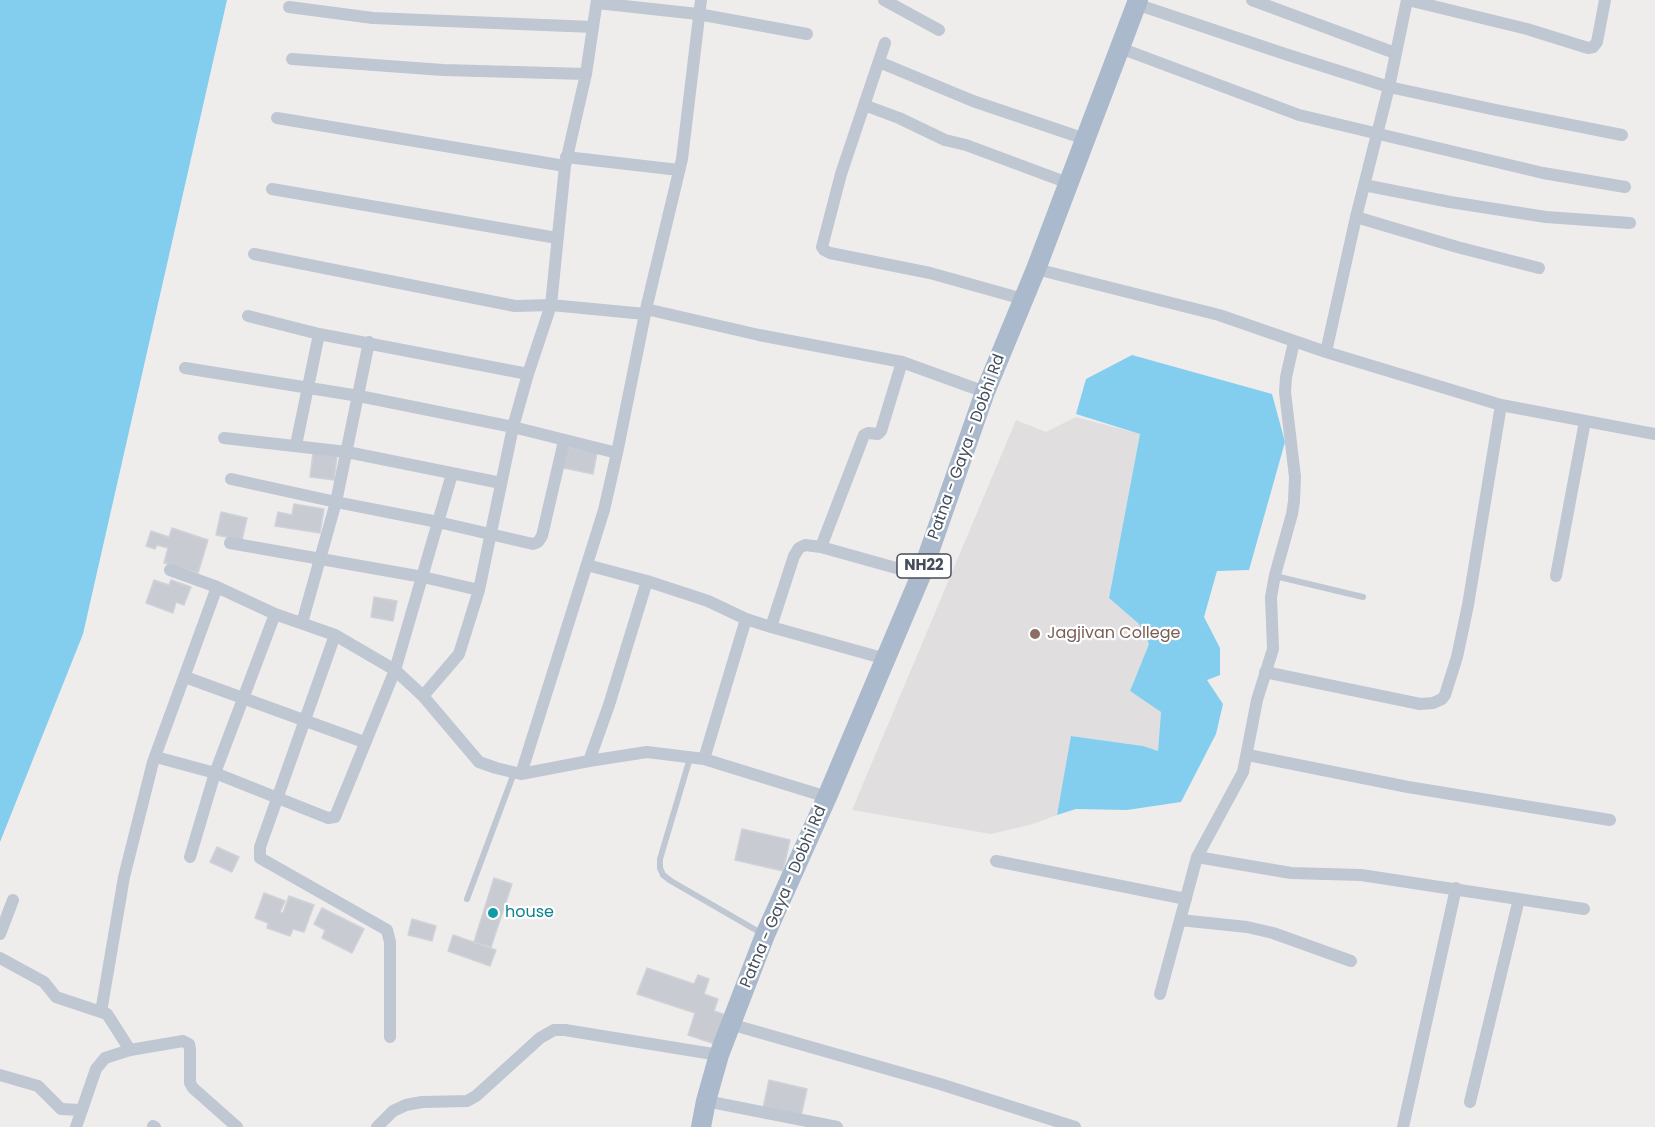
<!DOCTYPE html>
<html>
<head>
<meta charset="utf-8">
<style>
	body { margin:0 }
	canvas { display:block; background:#efecec }
</style>
</head>
<body>
<canvas width="1655" height="1127"></canvas>
<script>
const c = document.querySelector('canvas').getContext('2d');
c.lineJoin = 'round';
function fill(path, color) { c.fillStyle = color; c.fill(path, 'evenodd'); }
const shape = rows => new Path2D(rows.map(r => 'M' + r).join(''));
function trace(path, color, width, dash) { c.strokeStyle = color; c.lineWidth = width; c.lineCap = dash ? 'butt' : 'round'; c.setLineDash(dash || []); c.stroke(path); }
function write(font, color, halo, rows, align = 'center') {
  c.font = font + ' Poppins,sans-serif'; c.lineWidth = 4.5; c.setLineDash([]); c.textBaseline = 'middle'; c.strokeStyle = halo; c.fillStyle = color; for (const [text, x, y, turn = 0] of rows) {
    c.save(); c.translate(x, y); c.rotate((+turn || 0) * Math.PI / 180); c.textAlign = isNaN(turn) ? turn : align; if (halo) c.strokeText(text, 0, 0); c.fillText(text, 0, 0); c.restore();
  }
}
fill(shape([
	[1076,417,1140,434,1109,598,1139,624,1149,644,1130,691,1161,712,1158,752,1143,746,1072,736,1057,815,1033,824,991,834,852,810,1016,420,1046,432]
]), '#e0dede');
fill(shape([
	[0,0,227,0,83,634,0,842],
	[1132,355,1272,394,1285,442,1249,570,1217,571,1204,617,1220,648,1220,675,1207,680,1223,704,1216,734,1181,802,1127,810,1076,809,1057,815,1071,736,1143,746,1158,751,1161,712,1130,691,1149,644,1139,624,1109,598,1140,434,1076,414,1086,379]
]), '#83ceef');
const building = shape([
	[563,446,597,453,593,474,559,467,563,446],
	[313,453,337,456,334,480,310,477,313,453],
	[294,504,324,509,320,533,275,526,278,512,292,515,294,504],
	[221,512,247,518,242,540,216,535,221,512],
	[172,528,208,540,198,573,164,563,168,548,157,545,155,549,146,546,151,531,169,537,172,528],
	[154,580,169,585,171,580,191,587,184,605,176,602,173,613,146,603,154,580],
	[374,597,397,601,393,621,371,617,374,597],
	[742,829,790,840,783,871,735,860,742,829],
	[217,847,239,857,232,872,210,862,217,847],
	[494,878,512,884,491,947,474,942,494,878],
	[264,893,285,901,280,912,283,913,289,896,314,905,304,932,293,929,290,936,267,928,268,923,255,918,264,893],
	[322,908,364,929,352,953,322,938,325,930,314,924,322,908],
	[412,919,436,926,432,941,408,935,412,919],
	[453,935,496,950,490,966,448,951,453,935],
	[647,968,694,984,698,975,709,979,704,994,718,999,714,1011,726,1015,715,1044,688,1035,695,1013,637,994,647,968],
	[769,1080,807,1089,801,1116,763,1108,769,1080]
]);
fill(building, '#c9cbd2');
trace(building, '#d0d2d9', 1.5);
trace(shape([
	[1275,576,1363,597],
	[690,758,660,859,660,868,663,875,671,881,761,933],
	[467,899,514,773]
]), '#bfc7d3', 6);
trace(shape([
	[884,0,939,30],
	[1252,0,1395,53],
	[1408,0,1527,29,1588,48,1593,47,1597,42,1605,0],
	[597,3,698,14,807,34],
	[1136,4,1285,54,1389,87,1496,110,1622,135],
	[289,7,373,18,593,27],
	[885,43,841,174,822,247,824,250,830,253,930,273,1023,299],
	[1120,48,1299,115,1543,173,1625,187],
	[292,59,443,70,586,74],
	[879,62,973,101,1085,139],
	[864,105,899,118,945,140,966,145,1068,183],
	[277,118,565,166],
	[566,157,679,170],
	[1364,185,1450,202,1546,217,1630,223],
	[272,189,557,238],
	[1356,217,1457,247,1539,268],
	[254,254,515,306,551,305,645,314],
	[1036,269,1219,315,1326,352,1501,405,1655,434],
	[646,309,759,335,902,362,985,392],
	[248,316,319,334,528,374],
	[1326,352,1356,217,1389,87,1407,0],
	[185,368,359,396,513,427,617,453],
	[224,438,347,452,501,483],
	[296,445,319,334],
	[231,479,336,502,438,522,533,544,538,542,542,536,564,441],
	[230,543,423,577,479,590],
	[821,547,864,435,868,433,878,434,881,431,902,362],
	[587,565,647,581,708,601,746,619,771,627,886,659],
	[170,570,217,587,275,614,335,635,395,670,423,696,479,762,496,768,521,774,589,761,647,752,704,759,827,797],
	[1556,576,1585,421],
	[302,623,336,502,369,342],
	[771,627,794,556,799,548,805,545,821,547,921,575],
	[335,635,260,847,260,858,387,930,390,942,390,1037],
	[1265,672,1420,704,1433,703,1442,699,1445,695,1457,657,1468,605,1501,405],
	[185,677,364,742],
	[423,696,459,654,479,590,513,427,528,374,551,305,565,166,586,74,597,0],
	[1248,755,1408,787,1610,820],
	[156,757,215,773,328,818,335,817,395,670,452,474],
	[704,759,746,619],
	[589,761,609,705,647,581],
	[521,774,604,510,617,453,646,309,682,159,701,0],
	[190,857,215,773,275,614],
	[1197,857,1291,873,1361,875,1584,909],
	[996,861,1186,899],
	[1180,920,1247,927,1273,933,1351,961],
	[0,934,13,900],
	[0,958,44,982,56,997,107,1014,130,1050],
	[1160,994,1197,857,1243,772,1257,700,1273,649,1271,597,1275,575,1292,514,1294,501,1295,477,1285,392,1286,377,1294,342],
	[101,1012,124,877,153,762,217,587],
	[730,1024,940,1084,1075,1127],
	[0,1075,38,1086,61,1109,81,1110],
	[706,1101,837,1127],
	[1470,1102,1519,899],
	[153,1126,155,1127],
	[76,1127,96,1069,105,1058,130,1050,183,1041,189,1044,190,1049,190,1083,193,1088,237,1127],
	[377,1127,393,1111,406,1105,422,1102,467,1101,476,1096,540,1038,554,1030,565,1030,719,1055],
	[1403,1127,1456,888]
]), '#bfc7d3', 12);
trace(shape([
	[701,1127,706,1101,719,1055,765,935,827,797,921,575,985,392,1036,269,1138,0]
]), '#abb9cd', 20);
for (const [x, y, r, color] of [
	[1035,634,6,"#8d6e63"],
	[493,913,6,"#0f9aa8"]
]) { const dot = new Path2D(); dot.arc(x, y, r, 0, 2 * Math.PI); c.fillStyle = color; c.fill(dot); trace(dot, '#fff', 2); }
for (const [x, y, w] of [
	[924,566,54]
]) { const box = new Path2D(); box.roundRect(x - w / 2, y - 12, w, 24, 4.5); c.fillStyle = '#fff'; c.fill(box); trace(box, '#444e5a', 1.5); }
write('bold 15px', '#444e5a', null, [
	["NH22",924,566]
]);
write('16px', '#444e5a', '#fff', [
	["Patna - Gaya - Dobhi Rd",967,447,-70],
	["Patna - Gaya - Dobhi Rd",784,897,-67]
]);
write('16px', '#785e54', '#fff', [
	["Jagjivan College",1047,634]
], 'left');
write('16px', '#0d838f', '#fff', [
	["house",505,913]
], 'left');
</script>
</body>
</html>
